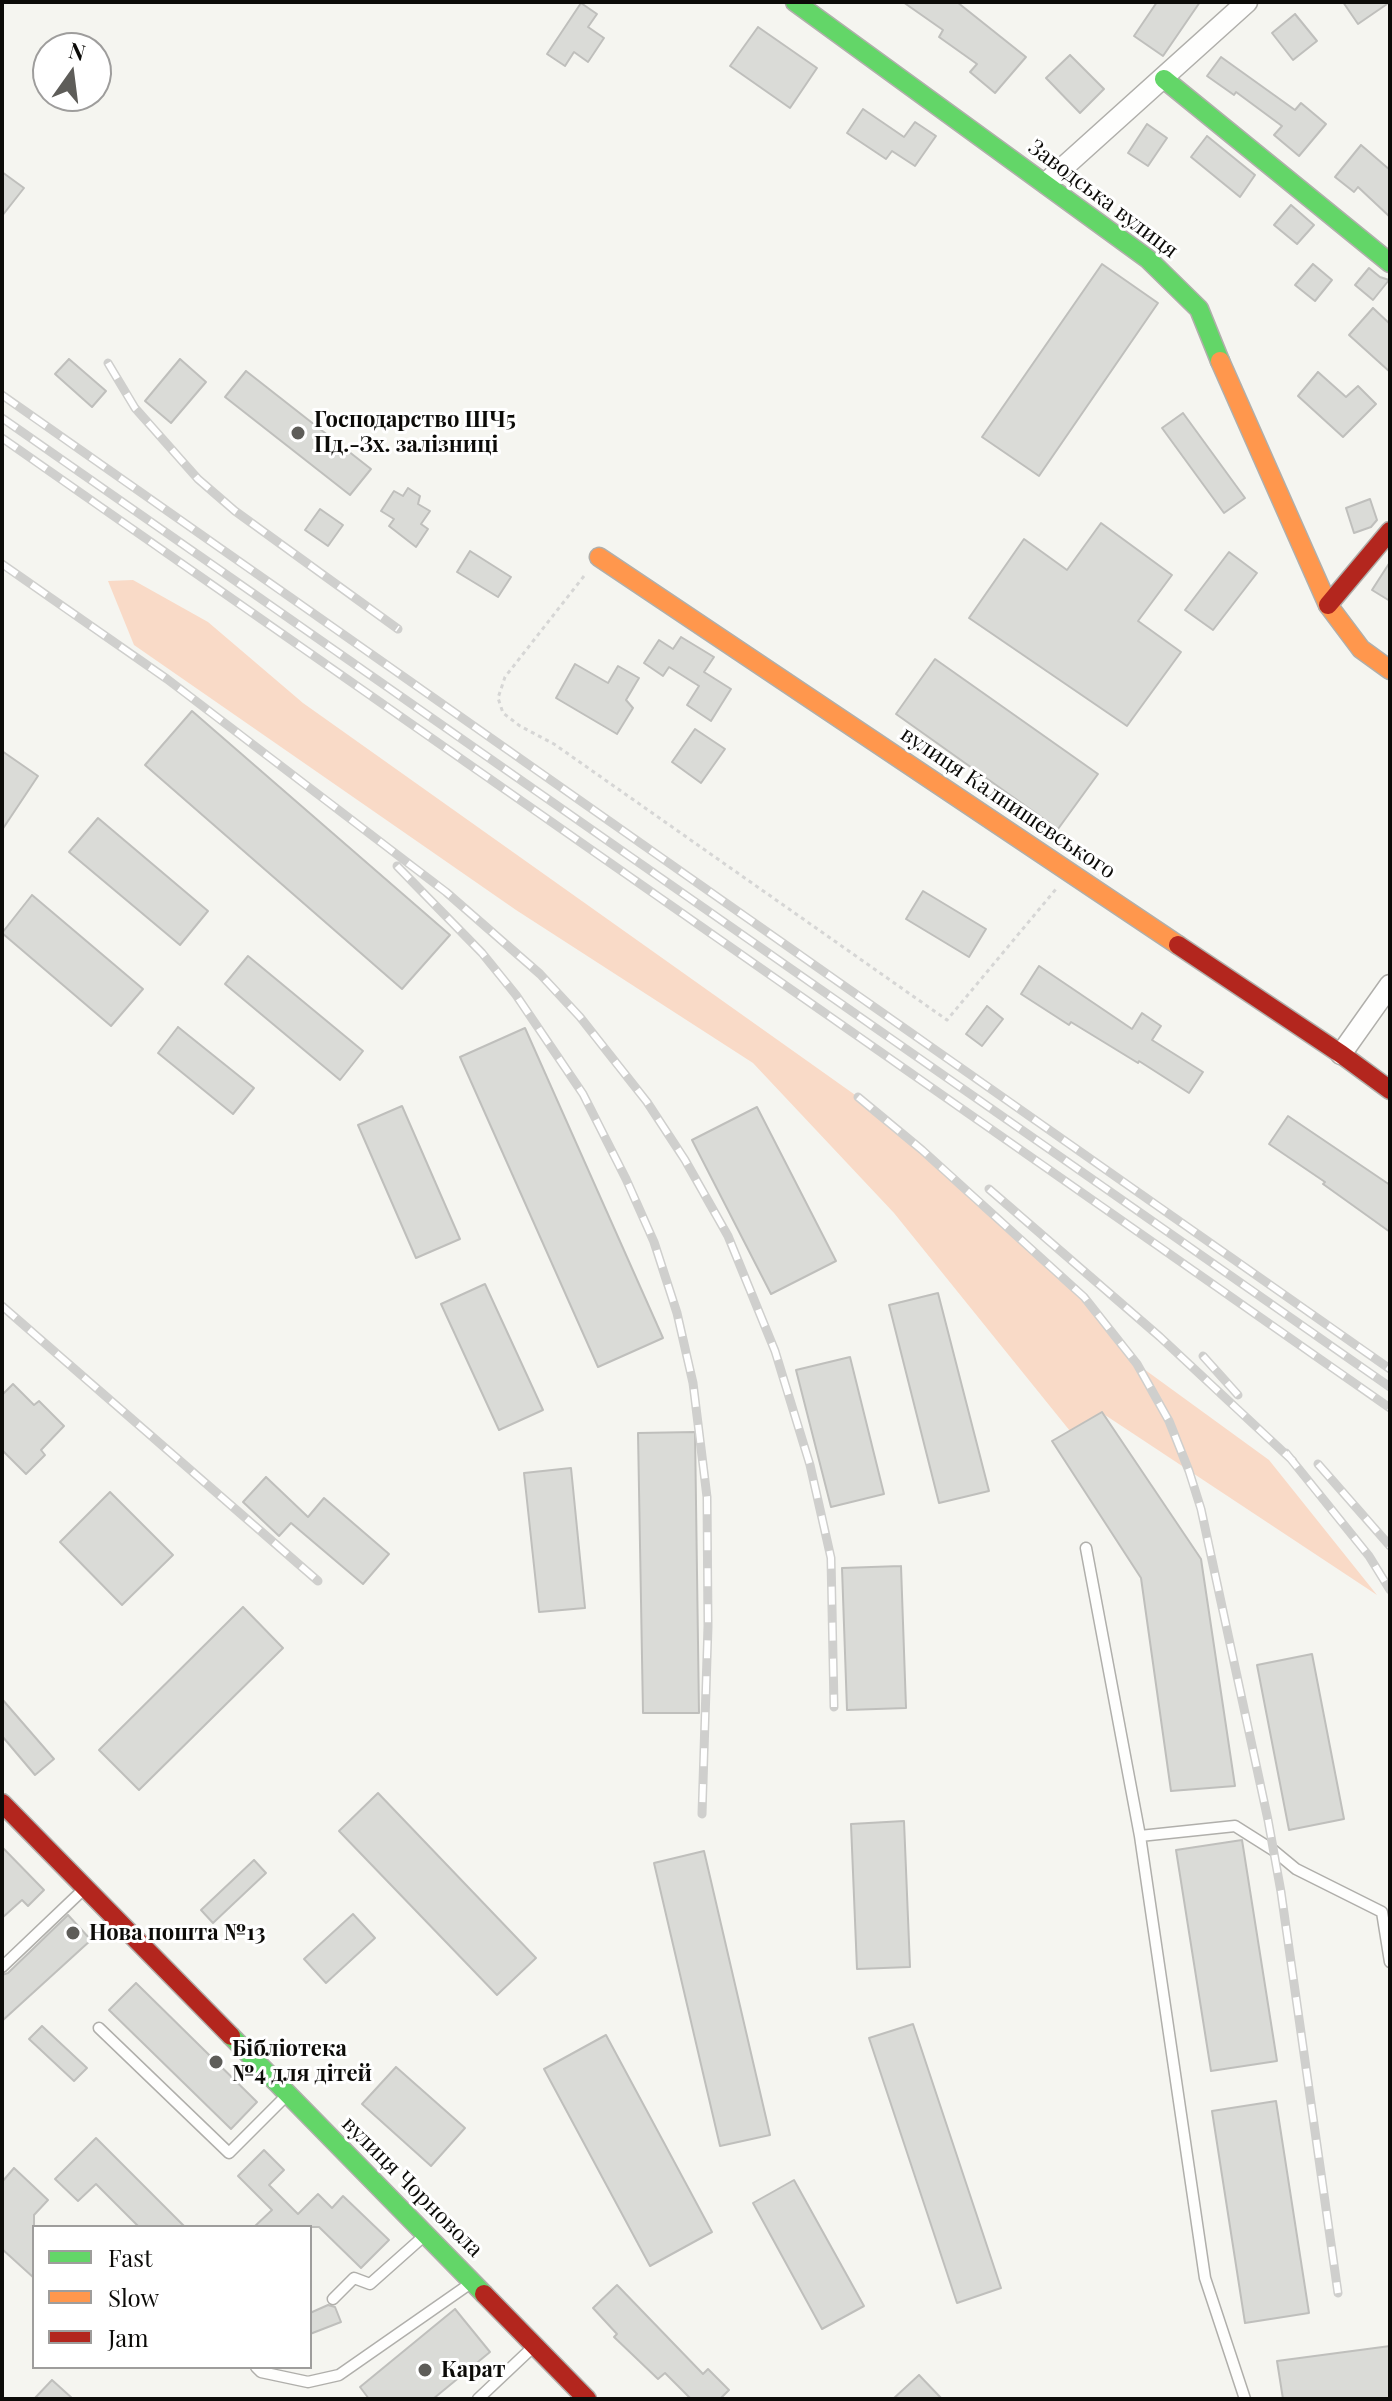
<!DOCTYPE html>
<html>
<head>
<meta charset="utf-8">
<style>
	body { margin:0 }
	#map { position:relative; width:1392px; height:2401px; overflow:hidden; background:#f5f5f0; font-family:"Playfair Display",serif }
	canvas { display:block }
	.frame { position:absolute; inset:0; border:4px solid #0c0b08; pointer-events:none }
	.legend { position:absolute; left:32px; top:2225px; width:280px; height:144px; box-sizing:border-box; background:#fff; border:2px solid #9e9d9c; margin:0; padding:10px 14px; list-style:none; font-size:24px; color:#0c0b08 }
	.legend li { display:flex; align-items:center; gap:16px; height:40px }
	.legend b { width:40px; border:2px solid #9e9d9c }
	.north { position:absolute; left:32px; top:32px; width:80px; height:80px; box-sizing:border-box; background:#fff; border:2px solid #9e9d9c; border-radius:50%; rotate:14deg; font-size:22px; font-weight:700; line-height:32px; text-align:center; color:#0c0b08 }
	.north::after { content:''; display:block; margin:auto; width:28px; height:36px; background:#5e5d59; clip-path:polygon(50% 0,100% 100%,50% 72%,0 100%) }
</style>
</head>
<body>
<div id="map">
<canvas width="1392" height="2401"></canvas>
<div class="frame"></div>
<ul class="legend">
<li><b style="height:10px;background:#63d668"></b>Fast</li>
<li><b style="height:10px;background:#ff974d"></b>Slow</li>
<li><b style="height:10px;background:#b3261e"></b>Jam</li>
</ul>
<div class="north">N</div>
</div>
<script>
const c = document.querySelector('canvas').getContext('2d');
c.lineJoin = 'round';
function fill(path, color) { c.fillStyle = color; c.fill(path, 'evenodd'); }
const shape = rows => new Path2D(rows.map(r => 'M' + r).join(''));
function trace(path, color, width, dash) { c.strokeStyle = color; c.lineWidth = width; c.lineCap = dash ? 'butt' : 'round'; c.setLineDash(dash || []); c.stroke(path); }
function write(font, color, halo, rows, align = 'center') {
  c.font = font + ' "Playfair Display",serif'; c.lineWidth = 6; c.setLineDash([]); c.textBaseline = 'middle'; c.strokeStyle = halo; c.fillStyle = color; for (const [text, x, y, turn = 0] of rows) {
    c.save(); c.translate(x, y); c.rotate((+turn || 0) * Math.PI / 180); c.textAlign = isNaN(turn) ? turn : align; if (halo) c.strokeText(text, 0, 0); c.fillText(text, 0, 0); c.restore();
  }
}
fill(shape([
	[133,580,208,622,303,703,858,1097,922,1150,1084,1297,1137,1364,1269,1460,1377,1595,1102,1413,1070,1431,894,1213,753,1063,516,910,134,645,108,581]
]), '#f9dac7');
const building = shape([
	[903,2,957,2,1026,57,995,93,970,72,977,64,939,37,943,30,903,2],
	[1157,2,1200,2,1163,56,1134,36,1157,2],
	[1343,2,1390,2,1358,24,1343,2],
	[581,3,597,14,588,27,604,38,588,62,574,52,565,66,547,54,581,3],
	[1295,14,1317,41,1293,60,1272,33,1295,14],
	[758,27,817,68,790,108,730,66,758,27],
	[1070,55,1104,89,1080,113,1046,78,1070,55],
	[1221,57,1295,110,1301,103,1326,124,1299,156,1274,135,1282,126,1236,92,1234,95,1207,76,1221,57],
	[863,109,904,137,915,122,936,136,915,166,892,151,886,159,847,133,863,109],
	[1147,124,1167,138,1148,166,1128,153,1147,124],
	[1207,136,1255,175,1240,197,1191,157,1207,136],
	[1361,145,1390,170,1390,217,1358,187,1354,192,1335,177,1361,145],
	[2,172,24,188,2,216,2,172],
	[1291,205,1314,225,1297,244,1274,225,1291,205],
	[1102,264,1158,303,1039,476,982,437,1102,264],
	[1313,264,1332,280,1315,301,1295,285,1313,264],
	[1369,268,1380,277,1389,280,1373,300,1355,285,1369,268],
	[1373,308,1390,324,1390,372,1349,335,1373,308],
	[69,359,106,391,92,407,55,374,69,359],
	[180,359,206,382,171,423,145,401,180,359],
	[246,371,371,469,350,495,225,397,246,371],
	[1318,372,1346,397,1358,386,1376,404,1343,437,1298,396,1318,372],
	[1183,413,1245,498,1224,513,1162,428,1183,413],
	[408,488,420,496,418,504,430,511,421,524,428,529,416,547,389,526,394,519,381,511,394,491,403,496,408,488],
	[1370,499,1377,520,1371,527,1354,533,1346,508,1370,499],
	[320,509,343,525,328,546,305,530,320,509],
	[1101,523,1172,575,1138,621,1181,652,1127,726,969,618,1024,539,1067,570,1101,523],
	[470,551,511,577,498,597,457,572,470,551],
	[1229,552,1257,573,1213,630,1185,610,1229,552],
	[1390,562,1390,601,1372,590,1390,562],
	[681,637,714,657,704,672,731,689,711,721,687,705,699,686,669,667,663,676,644,663,659,640,673,649,681,637],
	[935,659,1098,774,1058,829,896,714,935,659],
	[575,664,608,683,618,666,639,678,626,700,633,708,617,734,556,698,575,664],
	[192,711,450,935,402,989,145,765,192,711],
	[695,729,725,749,701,783,672,762,695,729],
	[2,751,38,776,2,830,2,751],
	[98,818,208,911,180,945,69,852,98,818],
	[923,891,986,929,969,957,906,919,923,891],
	[32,895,143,989,111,1026,2,933,32,895],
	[248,956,363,1051,340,1080,225,984,248,956],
	[1039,966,1132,1029,1142,1013,1161,1026,1152,1040,1203,1072,1189,1093,1139,1061,1138,1063,1071,1022,1069,1025,1021,994,1039,966],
	[987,1006,1003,1019,982,1046,966,1034,987,1006],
	[178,1027,254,1088,233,1114,158,1053,178,1027],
	[525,1028,663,1338,598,1367,460,1057,525,1028],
	[402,1106,460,1239,416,1258,358,1125,402,1106],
	[757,1107,836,1261,771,1294,692,1140,757,1107],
	[1288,1116,1390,1185,1390,1232,1323,1184,1325,1182,1269,1144,1288,1116],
	[485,1284,543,1410,499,1430,441,1304,485,1284],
	[938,1293,989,1491,939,1503,889,1305,938,1293],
	[850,1357,884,1494,831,1507,796,1370,850,1357],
	[13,1384,34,1405,39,1401,64,1426,41,1450,45,1455,26,1474,2,1450,2,1395,13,1384],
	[1102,1412,1201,1559,1235,1786,1171,1791,1141,1578,1052,1441,1102,1412],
	[695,1432,699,1713,643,1713,638,1433,695,1432],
	[571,1468,585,1608,539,1612,524,1473,571,1468],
	[266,1477,308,1517,324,1498,389,1554,363,1584,291,1523,279,1536,243,1502,266,1477],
	[110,1492,173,1555,122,1605,60,1542,110,1492],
	[901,1566,906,1708,847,1710,842,1568,901,1566],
	[243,1607,283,1648,139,1790,99,1750,243,1607],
	[1312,1654,1344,1819,1289,1830,1257,1665,1312,1654],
	[2,1699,54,1759,35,1775,2,1736,2,1699],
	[378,1793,536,1958,497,1995,339,1831,378,1793],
	[904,1821,910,1967,857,1969,851,1824,904,1821],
	[1242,1840,1277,2061,1211,2071,1176,1850,1242,1840],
	[2,1847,44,1890,28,1906,22,1900,2,1918,2,1847],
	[704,1851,770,2135,720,2146,654,1863,704,1851],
	[254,1860,266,1873,213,1923,201,1910,254,1860],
	[353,1914,375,1938,326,1983,304,1959,353,1914],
	[68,1915,91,1940,2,2021,2,1975,8,1973,68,1915],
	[136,1983,257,2102,231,2129,109,2010,136,1983],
	[913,2024,1001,2288,957,2303,869,2038,913,2024],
	[42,2026,87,2068,74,2081,29,2039,42,2026],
	[606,2035,712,2232,650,2266,544,2069,606,2035],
	[396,2067,465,2128,431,2166,362,2104,396,2067],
	[1276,2101,1309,2313,1245,2323,1212,2111,1276,2101],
	[96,2138,185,2227,139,2227,96,2184,78,2201,55,2179,96,2138],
	[264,2150,284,2170,269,2185,298,2214,318,2194,332,2208,343,2196,389,2240,361,2268,319,2227,254,2227,272,2210,238,2176,264,2150],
	[14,2168,48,2200,34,2215,34,2278,2,2249,2,2182,14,2168],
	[794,2180,864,2306,822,2329,753,2203,794,2180],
	[617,2285,703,2374,708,2369,729,2390,720,2399,691,2399,665,2373,658,2379,614,2337,617,2334,593,2308,617,2285],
	[328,2305,335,2307,341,2322,310,2334,310,2313,328,2305],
	[455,2309,490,2352,433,2399,369,2399,360,2387,455,2309],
	[1390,2346,1390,2399,1283,2399,1277,2361,1390,2346],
	[919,2375,942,2399,893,2399,919,2375],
	[52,2380,73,2399,34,2399,52,2380]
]);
fill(building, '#dadbd7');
trace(building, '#bfbfbc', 2);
const lane = shape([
	[1086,1548,1140,1836,1205,2278,1245,2399],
	[1140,1836,1235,1826,1273,1850,1296,1869,1382,1912,1390,1962],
	[2,1967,85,1888],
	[99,2028,229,2153,287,2095],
	[333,2299,354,2278,370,2284,424,2236],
	[256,2367,261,2372,308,2382,339,2375,471,2283],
	[478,2399,533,2347]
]);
const street = shape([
	[1046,183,1247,2],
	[1341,1054,1390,985]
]);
const fast = shape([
	[795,2,1148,259,1199,309,1220,361],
	[1164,79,1390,263],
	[231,2036,484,2294]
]);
const slow = shape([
	[1220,361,1328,605,1361,649,1390,670],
	[599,557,1178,945]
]);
const jam = shape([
	[1328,605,1390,531],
	[1178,945,1341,1054,1390,1090],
	[2,1803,231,2036],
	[484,2294,587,2399]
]);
trace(lane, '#b0afab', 13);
trace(street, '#b0afab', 23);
trace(fast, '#b0afab', 21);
trace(slow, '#b0afab', 21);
trace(jam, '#b0afab', 21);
trace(shape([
	[584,576,505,677,498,698,503,713,520,726,554,744,947,1020,1056,889]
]), '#d6d6d5', 3, [4, 4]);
trace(lane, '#fefefd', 10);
trace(street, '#fefefd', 20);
trace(fast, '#63d668', 18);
trace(slow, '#ff974d', 18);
trace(jam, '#b3261e', 18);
const rail = shape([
	[108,363,135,408,198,479,235,511,398,629],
	[2,395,1390,1369],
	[2,418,1390,1387],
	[2,438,1390,1408],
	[2,564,167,679,446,892,540,974,580,1017,647,1102,685,1160,728,1236,775,1351,810,1465,831,1558,834,1707],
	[397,866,482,953,516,995,583,1094,626,1179,654,1242,677,1313,693,1383,707,1497,708,1626,702,1814],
	[858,1097,922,1150,1084,1297,1137,1364,1169,1421,1189,1471,1201,1509,1268,1820,1281,1892,1338,2293],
	[989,1189,1160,1337,1293,1461],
	[2,1306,318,1581],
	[1203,1356,1238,1395],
	[1286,1453,1369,1556,1390,1590],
	[1318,1464,1390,1546]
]);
trace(rail, '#cfcfcd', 9);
trace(rail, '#fff', 6, [18]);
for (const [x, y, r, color] of [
	[298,433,8,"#5e5d59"],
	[73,1933,8,"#5e5d59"],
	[216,2062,8,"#5e5d59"],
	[425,2370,8,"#5e5d59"]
]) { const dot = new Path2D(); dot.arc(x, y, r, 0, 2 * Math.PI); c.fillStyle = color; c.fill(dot); trace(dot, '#fff', 3); }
write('22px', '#0c0b08', '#fff', [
	["Заводська вулиця",1103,199,37],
	["вулиця Калнишевського",1008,803,34],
	["вулиця Чорновола",412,2187,45]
]);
write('bold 22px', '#0c0b08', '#fff', [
	["Господарство ШЧ5",314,420],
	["Пд.-Зх. залізниці",314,445],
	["Нова пошта №13",89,1933],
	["Бібліотека",232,2049],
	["№4 для дітей",232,2074],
	["Карат",441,2370]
], 'left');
</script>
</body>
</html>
